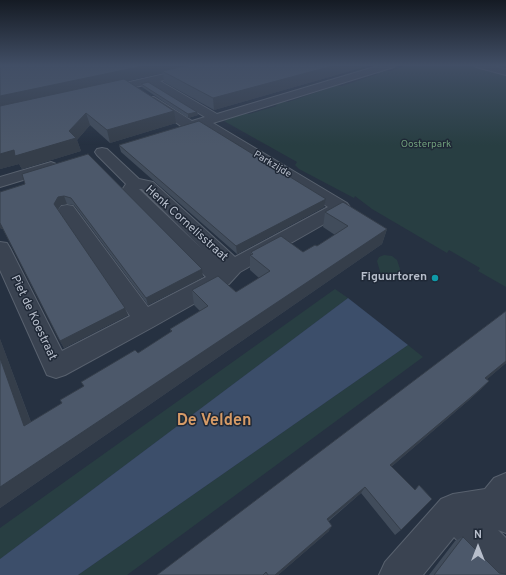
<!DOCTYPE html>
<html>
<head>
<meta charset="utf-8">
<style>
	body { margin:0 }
	#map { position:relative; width:506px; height:575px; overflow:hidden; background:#263141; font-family:Overpass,sans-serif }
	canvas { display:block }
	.north { position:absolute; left:458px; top:527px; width:40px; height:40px; -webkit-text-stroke:3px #1f2836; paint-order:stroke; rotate:0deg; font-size:11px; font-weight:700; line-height:16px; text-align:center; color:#b7becb }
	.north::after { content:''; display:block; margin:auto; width:14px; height:18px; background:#b7becb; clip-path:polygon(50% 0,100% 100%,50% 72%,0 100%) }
</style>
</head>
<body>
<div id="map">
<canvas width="506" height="575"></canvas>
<div class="north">N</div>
</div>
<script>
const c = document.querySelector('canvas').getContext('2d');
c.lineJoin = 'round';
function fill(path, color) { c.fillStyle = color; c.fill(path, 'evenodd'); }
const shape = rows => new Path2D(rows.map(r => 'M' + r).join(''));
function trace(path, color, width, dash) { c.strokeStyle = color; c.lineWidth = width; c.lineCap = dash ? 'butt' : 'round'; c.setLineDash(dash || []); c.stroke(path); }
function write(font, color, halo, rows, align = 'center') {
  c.font = font + ' Overpass,sans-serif'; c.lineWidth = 3; c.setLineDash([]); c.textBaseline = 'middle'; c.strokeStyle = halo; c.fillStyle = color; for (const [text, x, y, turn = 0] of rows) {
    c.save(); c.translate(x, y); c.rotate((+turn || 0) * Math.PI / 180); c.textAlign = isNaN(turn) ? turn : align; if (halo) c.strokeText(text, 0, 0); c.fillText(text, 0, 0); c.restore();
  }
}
fill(shape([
	[407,65,477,65,488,71,506,75,506,287,478,271,480,268,449,250,447,253,372,209,355,196,354,198,299,169,295,165,297,162,224,121,231,118,233,114,249,114,276,106,277,104,270,104,276,102,288,102,337,85,342,86,378,74,371,73,380,70,390,71],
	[384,255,392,256,397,260,400,269,398,280,393,280,381,275,377,261,379,257],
	[335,289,348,298,0,559,0,528],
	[408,345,423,357,127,575,78,575]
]), '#283e42');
fill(shape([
	[348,298,408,345,78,575,0,575,0,559]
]), '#3c4e6a');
const minor = shape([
	[204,65,222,65,220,67,160,81,217,114,381,65,396,65,394,67,213,123,347,203,350,207,347,211,240,272,229,284,153,327,65,375,56,378,47,375,0,270,0,242,7,243,10,248,62,351,130,316,58,210,61,206,67,205,73,206,148,307,206,277,124,194,122,190,126,184,97,155,95,152,97,149,102,148,107,149,139,179,153,182,235,257,328,207,201,127,190,130,185,129,146,101,144,99,146,97,154,97,192,121,205,117,149,84,103,94,97,91,103,88,204,65],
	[139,189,142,189,202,249,139,189],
	[474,65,490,65,506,69,506,75,476,67,474,65],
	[51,162,56,164,59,167,56,170,0,187,0,177,51,162],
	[506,473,506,533,498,530,506,538,506,575,491,575,454,537,423,575,379,575,385,562,441,499,453,494,485,489,494,478,506,473]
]);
trace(minor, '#58616e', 2);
fill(minor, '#3a4351');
fill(shape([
	[0,65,371,65,214,110,164,82,163,73,126,81,176,123,110,143,90,125,77,140,81,151,22,169,19,164,0,169],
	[496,65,506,65,506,67],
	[141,84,197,112,198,115,188,118,142,87],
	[119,145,326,199,324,207,237,254,121,152],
	[88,154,203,277,148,305,74,205,67,204,61,205,58,210,125,308,128,315,64,348,60,341,3,229,1,229,25,184],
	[325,212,387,229,382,244,0,508,0,339,31,422,62,403,138,353,171,332,170,329,200,311,194,305,192,290,236,292,259,278,250,270,250,255,251,254,251,252,303,252,317,246,335,235,323,227],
	[506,311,506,363,487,379,481,389,469,400,391,467,401,530,395,535,361,493,329,521,329,531,278,575,157,575],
	[463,537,499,573,506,575,429,575,455,541]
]), '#414c5b');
fill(shape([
	[148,65,197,65,162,71,163,73,0,108,0,96],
	[336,65,371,65,214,110,213,98],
	[174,111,176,123,110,143,107,130],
	[197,112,198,115,188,118,188,114],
	[86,113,90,125,77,140,81,151,22,169,19,164,0,169,0,154,69,131],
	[64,196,67,204,61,205,57,211,54,204,58,197],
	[326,199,324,207,237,254,236,246],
	[0,223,3,228,1,229,0,228],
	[387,229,382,244,0,508,0,487],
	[202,269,203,277,148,305,146,298],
	[125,308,128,315,64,348,60,341],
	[0,339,37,439,24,426,0,358],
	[506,361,506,363,478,387,485,378],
	[489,381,481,389,469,400,385,472,390,465],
	[365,487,361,493,324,524,327,519],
	[332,526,329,531,278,575,275,575]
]), '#353e4a');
const building = shape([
	[0,65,148,65,0,96,0,65],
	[189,65,336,65,213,98,162,71,189,65],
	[124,79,174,111,107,130,86,113,69,131,76,138,15,156,14,150,0,154,0,106,124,79],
	[148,82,197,112,188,114,141,84,148,82],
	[199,121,326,199,236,246,119,145,199,121],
	[88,154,202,269,146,298,71,198,64,196,58,197,54,204,125,308,60,341,0,223,0,192,25,184,22,174,88,154],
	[343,202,387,229,0,487,0,358,24,426,62,403,60,400,84,386,81,382,135,350,138,353,172,331,170,329,208,306,192,290,218,276,236,292,270,271,250,255,253,254,251,252,281,236,303,252,315,245,317,246,348,226,325,212,343,202],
	[506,311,506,361,485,378,489,381,477,392,390,465,415,490,419,485,432,499,401,530,365,487,327,519,332,526,275,575,268,575,266,572,263,575,157,575,506,311],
	[463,537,499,573,506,574,506,575,434,575,463,537]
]);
fill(building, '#4c586a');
trace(building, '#353e4a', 1);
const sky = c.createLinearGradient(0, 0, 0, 145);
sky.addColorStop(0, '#151b24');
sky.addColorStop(0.45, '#414e65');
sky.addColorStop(1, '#414e6500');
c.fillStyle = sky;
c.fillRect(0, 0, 506, 145);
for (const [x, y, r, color] of [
	[435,278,4,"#0f9aa8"]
]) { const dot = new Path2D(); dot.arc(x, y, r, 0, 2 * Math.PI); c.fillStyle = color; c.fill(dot); trace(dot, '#1f2836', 1.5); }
write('10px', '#6e9c7a', '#1f2836', [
	["Oosterpark",426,145]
]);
write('10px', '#b7becb', '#1f2836', [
	["Parkzijde",272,165,31]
]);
write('12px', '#b7becb', '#1f2836', [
	["Henk Cornelisstraat",186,224,42],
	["Piet de Koestraat",33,318,65]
]);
write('bold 12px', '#b7becb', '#1f2836', [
	["Figuurtoren",427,278]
], 'right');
write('bold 16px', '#d69b67', '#1f2836', [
	["De Velden",214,422]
]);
</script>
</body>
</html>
